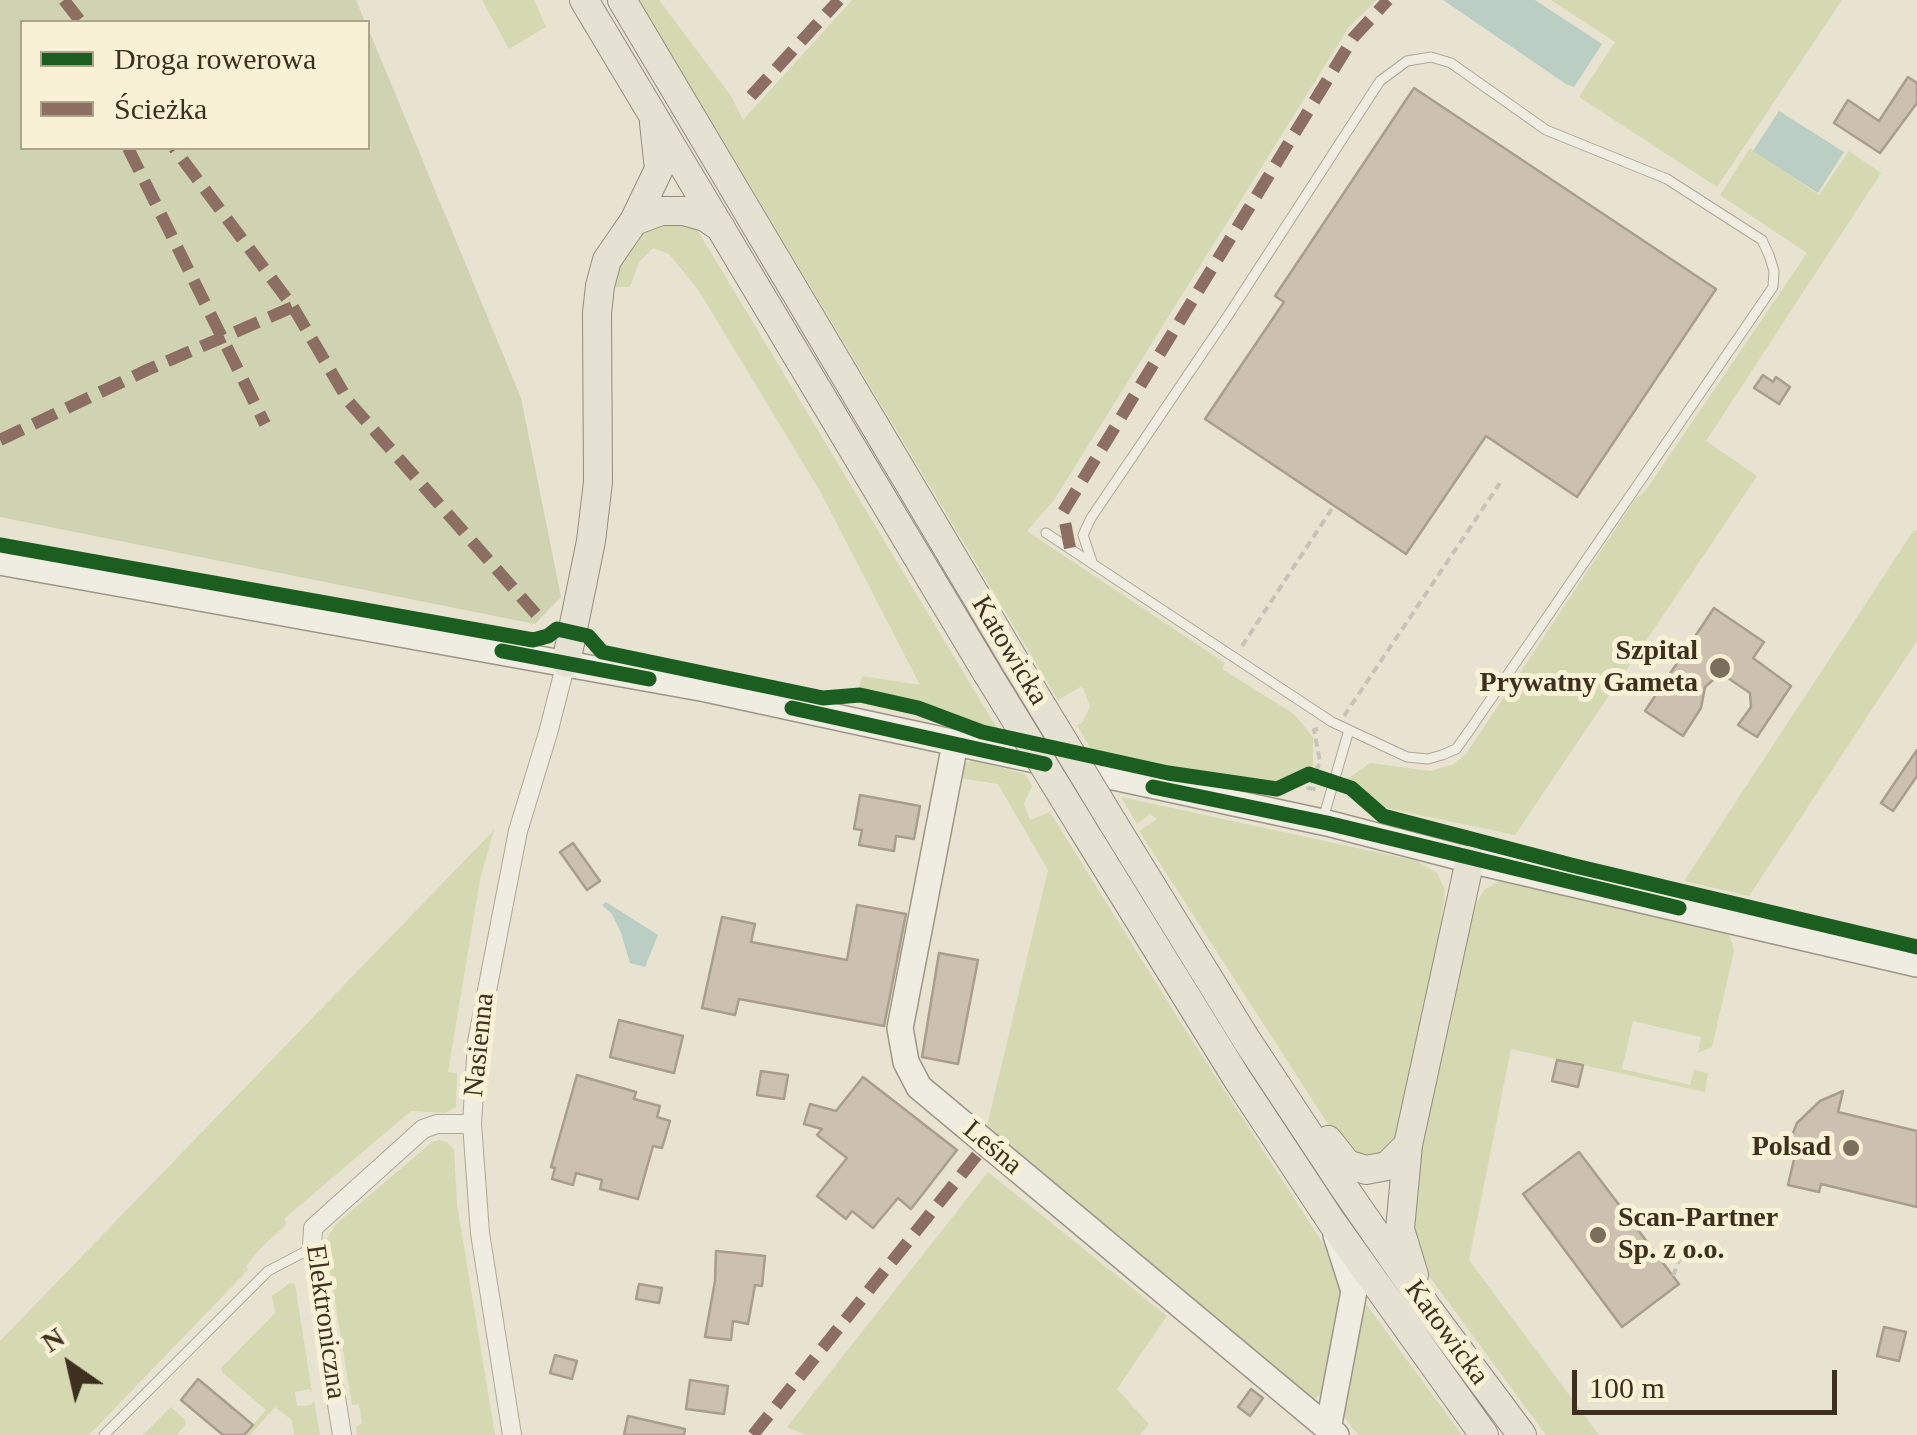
<!DOCTYPE html>
<html>
<head>
<meta charset="utf-8">
<style>
	body { margin:0 }
	#map { position:relative; width:1917px; height:1435px; overflow:hidden; background:#e8e2d0; font-family:"Times New Roman",serif }
	canvas { display:block }
	.legend { position:absolute; left:20px; top:20px; width:350px; height:130px; box-sizing:border-box; background:#f8f1d5; border:2px solid #aea48c; margin:0; padding:12px 18px; list-style:none; font-size:30px; color:#3e301e }
	.legend li { display:flex; align-items:center; gap:20px; height:50px }
	.legend b { width:50px; border:2px solid #aea48c }
	.north { position:absolute; left:20px; top:1315px; width:100px; height:100px; -webkit-text-stroke:8px #f8f1d5; paint-order:stroke; rotate:326deg; font-size:28px; font-weight:700; line-height:40px; text-align:center; color:#3e301e }
	.north::after { content:''; display:block; margin:auto; width:35px; height:45px; background:#3e301e; clip-path:polygon(50% 0,100% 100%,50% 72%,0 100%) }
	.scale { position:absolute; left:1572px; top:1370px; width:265px; height:45px; box-sizing:border-box; border:5px solid #3e301e; border-top:0; padding-left:12px; font-size:30px; line-height:35px; white-space:nowrap; color:#3e301e; -webkit-text-stroke:8px #f8f1d5; paint-order:stroke }
</style>
</head>
<body>
<div id="map">
<canvas width="1917" height="1435"></canvas>
<ul class="legend">
<li><b style="height:12px;background:#1b5e20"></b>Droga rowerowa</li>
<li><b style="height:12px;background:#8d6e63"></b>Ścieżka</li>
</ul>
<div class="north">N</div>
<div class="scale">100 m</div>
</div>
<script>
const c = document.querySelector('canvas').getContext('2d');
c.lineJoin = 'round';
function fill(path, color) { c.fillStyle = color; c.fill(path, 'evenodd'); }
const shape = rows => new Path2D(rows.map(r => 'M' + r).join(''));
function trace(path, color, width, dash) { c.strokeStyle = color; c.lineWidth = width; c.lineCap = dash ? 'butt' : 'round'; c.setLineDash(dash || []); c.stroke(path); }
function write(font, color, halo, rows, align = 'center') {
  c.font = font + ' "Times New Roman",serif'; c.lineWidth = 10; c.setLineDash([]); c.textBaseline = 'middle'; c.strokeStyle = halo; c.fillStyle = color; for (const [text, x, y, turn = 0] of rows) {
    c.save(); c.translate(x, y); c.rotate((+turn || 0) * Math.PI / 180); c.textAlign = isNaN(turn) ? turn : align; if (halo) c.strokeText(text, 0, 0); c.fillText(text, 0, 0); c.restore();
  }
}
fill(shape([
	[482,0,534,0,546,27,509,49],
	[639,0,659,0,731,96,743,120,852,0,1377,0,1349,27,1054,500,1027,531,1225,663,1222,669,1294,714,1313,737,1313,770,1278,786,1172,772,1092,751,1077,725,1083,722,1090,706,1082,686,1058,700],
	[1551,0,1842,0,1717,187,1579,97,1615,42],
	[1750,148,1819,195,1849,151,1881,173,1706,441,1757,476,1515,835,1382,807,1346,780,1370,763,1431,771,1454,764,1466,754,1636,498,1644,493,1807,253,1720,195],
	[650,223,688,223,698,231,998,730,932,706,858,692,862,676,920,685,821,493,699,291,669,254,653,248,639,262,630,287,611,287,619,262],
	[1914,530,1917,531,1917,641,1749,896,1684,881],
	[974,761,1025,774,1032,786,1024,804,1030,820,1050,812,1183,1026,1330,1254,1342,1281,1334,1354,1320,1395,1311,1402,986,1130,1048,870,998,784,959,778,963,763],
	[1121,797,1417,861,1437,873,1445,890,1436,965,1395,1146,1374,1161,1346,1152,1139,831,1157,819,1150,814,1137,824],
	[494,830,480,880,448,1072,457,1073,456,1107,445,1113,411,1111,285,1218,286,1225,261,1248,246,1266,248,1270,89,1435,0,1435,0,1341],
	[1506,877,1721,929,1730,937,1734,951,1712,1047,1698,1053,1701,1037,1633,1021,1622,1069,1690,1085,1694,1070,1708,1073,1705,1092,1511,1049,1469,1260,1599,1435,1546,1435,1410,1250,1405,1219,1467,920,1484,890],
	[439,1140,447,1142,454,1150,457,1204,495,1435,357,1435,356,1427,362,1423,359,1404,352,1405,325,1241,336,1224,432,1142],
	[988,1172,1167,1316,1117,1389,1149,1424,1140,1435,805,1435,787,1427],
	[290,1283,295,1284,312,1392,309,1389,295,1392,297,1406,311,1405,314,1401,320,1435,294,1435,292,1420,275,1407,250,1435,244,1435,266,1410,222,1372,221,1368,275,1313,272,1296],
	[1366,1304,1462,1435,1359,1435,1353,1429,1343,1415,1347,1369],
	[171,1407,185,1420,185,1425,177,1435,143,1435]
]), '#d5d9b1');
fill(shape([
	[0,0,356,0,365,22,22,22,22,148,368,148,368,28,521,398,561,597,535,624,0,517]
]), '#d0d3b1');
fill(shape([
	[1443,0,1535,0,1602,44,1574,87,1566,84],
	[1779,111,1844,152,1818,193,1753,151],
	[606,902,658,935,645,967,630,963,621,933,612,914,602,905]
]), '#bacec3');
const building = shape([
	[1908,77,1917,83,1917,103,1880,153,1834,123,1848,100,1879,121,1908,77],
	[1414,88,1716,289,1577,497,1486,436,1406,554,1205,419,1284,302,1275,296,1414,88],
	[1763,375,1773,382,1776,377,1790,387,1779,404,1754,388,1763,375],
	[1714,608,1764,642,1753,658,1791,686,1757,737,1738,725,1751,707,1750,693,1725,676,1714,679,1705,687,1701,708,1683,736,1645,711,1714,608],
	[1917,750,1917,776,1893,811,1881,803,1917,750],
	[860,795,920,806,914,839,896,836,894,851,859,845,862,830,854,829,860,795],
	[573,843,600,881,587,890,560,852,573,843],
	[857,905,906,914,884,1026,739,999,735,1015,702,1008,722,917,755,924,751,942,847,960,857,905],
	[939,953,978,960,958,1064,922,1057,939,953],
	[619,1020,683,1036,674,1073,610,1057,619,1020],
	[1557,1060,1583,1065,1578,1087,1552,1081,1557,1060],
	[761,1071,788,1075,784,1099,757,1095,761,1071],
	[577,1075,636,1092,634,1099,660,1106,657,1117,670,1121,662,1148,653,1146,638,1199,600,1189,602,1180,576,1173,573,1185,552,1179,555,1168,551,1167,577,1075],
	[863,1077,957,1150,911,1209,898,1198,873,1228,852,1211,846,1219,817,1196,847,1158,817,1135,822,1129,804,1124,810,1104,836,1111,863,1077],
	[1843,1091,1838,1112,1917,1131,1917,1207,1821,1184,1819,1192,1788,1185,1795,1155,1785,1153,1797,1123,1820,1101,1843,1091],
	[1579,1152,1679,1284,1622,1327,1523,1194,1579,1152],
	[716,1251,765,1256,762,1286,755,1285,748,1324,733,1321,731,1340,705,1337,715,1281,716,1251],
	[639,1284,662,1288,659,1303,636,1299,639,1284],
	[1884,1327,1906,1332,1899,1361,1877,1356,1884,1327],
	[555,1355,577,1361,572,1379,550,1373,555,1355],
	[198,1379,253,1425,244,1435,223,1435,181,1400,198,1379],
	[690,1380,728,1386,724,1414,686,1409,690,1380],
	[1251,1389,1263,1398,1250,1416,1238,1407,1251,1389],
	[628,1416,685,1429,684,1435,624,1435,628,1416]
]);
fill(building, '#ccc0b0');
trace(building, '#a99e8e', 2.5);
const lane = shape([
	[1046,533,1332,722,1407,757,1428,759,1442,755,1456,749,1469,731,1773,287,1774,271,1769,255,1762,240,1667,179,1546,130,1451,63,1431,57,1407,61,1380,81,1229,314,1091,518,1083,535,1092,562],
	[1323,819,1349,730],
	[104,1435,268,1271,312,1248]
]);
const street = shape([
	[342,1435,312,1248,313,1228,423,1129,437,1124,472,1124],
	[512,1435,480,1233,472,1124,477,1042,518,831,548,733,566,663]
]);
const secondary = shape([
	[0,562,706,689,1327,823,1470,860,1917,964],
	[955,744,900,1028,906,1062,919,1087,1336,1435],
	[1328,1429,1354,1291,1336,1235]
]);
const primary = shape([
	[584,0,987,673],
	[622,0,1017,665],
	[634,221,661,211,684,211,705,217,721,228],
	[566,663,591,541,598,482,597,313,600,286,607,260,634,221,659,169,654,123],
	[1113,823,1246,1039,1345,1189,1428,1309,1522,1435],
	[1081,826,1238,1080,1331,1221,1484,1435],
	[1328,1140,1347,1164,1366,1170,1387,1166,1408,1145],
	[1414,1275,1400,1229,1408,1145,1470,860]
]);
trace(lane, '#ada798', 11);
trace(street, '#ada798', 20);
trace(secondary, '#9d9688', 28);
trace(primary, '#938c7f', 30);
trace(shape([
	[1242,646,1333,507],
	[1344,716,1500,483],
	[1318,729,1314,730,1320,762,1308,788,1320,790],
	[1673,1276,1681,1255]
]), '#c8c3b8', 4, [8, 5]);
trace(lane, '#efece1', 9);
trace(street, '#efece1', 18);
trace(secondary, '#efece1', 25);
trace(primary, '#e6e2d3', 28);
const primaryBridge = shape([
	[1017,665,1113,823],
	[987,673,1081,826]
]);
trace(primaryBridge, '#938c7f', 30, []);
trace(primaryBridge, '#e6e2d3', 28);
trace(shape([
	[64,0,81,22],
	[751,96,839,0],
	[128,148,265,424],
	[293,307,349,402,536,614],
	[0,440,147,370,293,307,174,148],
	[1070,548,1063,512,1353,38,1388,0],
	[753,1435,986,1144]
]), '#8d6e63', 12, [25, 12]);
trace(shape([
	[0,545,533,640,548,636,557,629,588,636,602,652,823,698,860,695,918,708,982,732,1168,773,1277,789,1309,774,1351,788,1383,816,1571,865,1917,947],
	[502,651,649,679],
	[792,708,1045,764],
	[1153,787,1327,823,1679,908]
]), '#1b5e20', 15);
for (const [x, y, r, color] of [
	[1720,668,12,"#7a6e5c"],
	[1851,1148,10,"#7a6e5c"],
	[1598,1235,10,"#7a6e5c"]
]) { const dot = new Path2D(); dot.arc(x, y, r, 0, 2 * Math.PI); c.fillStyle = color; c.fill(dot); trace(dot, '#f8f1d5', 4); }
write('28px', '#3e301e', '#f8f1d5', [
	["Katowicka",1009,651,59],
	["Nasienna",480,1045,-84],
	["Leśna",992,1148,40],
	["Elektroniczna",325,1322,82],
	["Katowicka",1446,1333,54]
]);
write('bold 28px', '#3e301e', '#f8f1d5', [
	["Szpital",1698,652],
	["Prywatny Gameta",1698,684],
	["Polsad",1831,1148],
	["Scan-Partner",1618,1219,"left"],
	["Sp. z o.o.",1618,1251,"left"]
], 'right');
</script>
</body>
</html>
